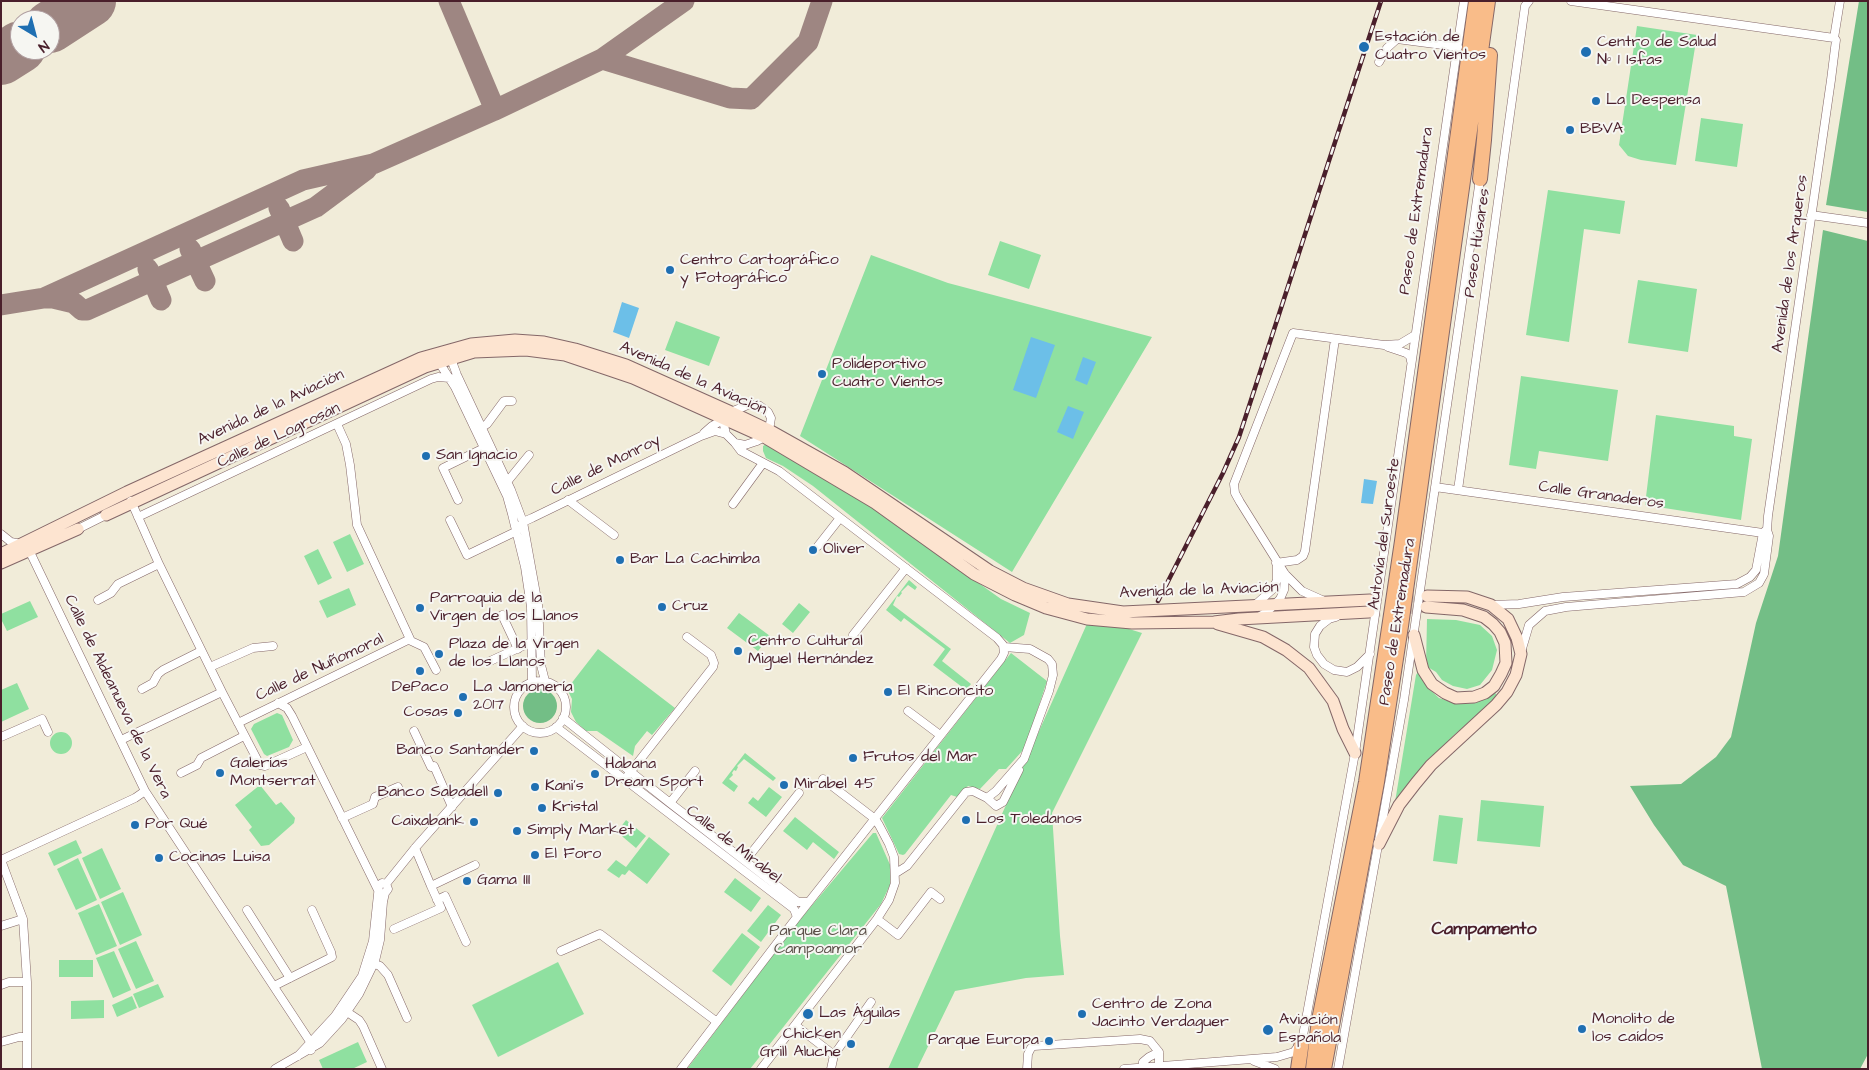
<!DOCTYPE html>
<html>
<head>
<meta charset="utf-8">
<style>
	body { margin:0 }
	#map { position:relative; width:1869px; height:1070px; overflow:hidden; background:#f1ecd9; font-family:"Architects Daughter",sans-serif }
	canvas { display:block }
	.frame { position:absolute; inset:0; border:2px solid #4a1f2b; pointer-events:none }
	.north { position:absolute; left:10px; top:10px; width:50px; height:50px; box-sizing:border-box; background:#f6f6f2; border:1px solid #b1a0a2; border-radius:50%; rotate:143deg; font-size:14px; font-weight:700; line-height:20px; text-align:center; color:#4a1f2b }
	.north::after { content:''; display:block; margin:auto; width:18px; height:22px; background:#1f6fb2; clip-path:polygon(50% 0,100% 100%,50% 72%,0 100%) }
</style>
</head>
<body>
<div id="map">
<canvas width="1869" height="1070"></canvas>
<div class="frame"></div>
<div class="north">N</div>
</div>
<script>
const c = document.querySelector('canvas').getContext('2d');
c.lineJoin = 'round';
function fill(path, color) { c.fillStyle = color; c.fill(path, 'evenodd'); }
const shape = rows => new Path2D(rows.map(r => 'M' + r).join(''));
function trace(path, color, width, dash) { c.strokeStyle = color; c.lineWidth = width; c.lineCap = dash ? 'butt' : 'round'; c.setLineDash(dash || []); c.stroke(path); }
function write(font, color, halo, rows, align = 'center') {
  c.font = font + ' "Architects Daughter",sans-serif'; c.lineWidth = 4; c.setLineDash([]); c.textBaseline = 'middle'; c.strokeStyle = halo; c.fillStyle = color; for (const [text, x, y, turn = 0] of rows) {
    c.save(); c.translate(x, y); c.rotate((+turn || 0) * Math.PI / 180); c.textAlign = isNaN(turn) ? turn : align; if (halo) c.strokeText(text, 0, 0); c.fillText(text, 0, 0); c.restore();
  }
}
fill(shape([
	[1637,26,1697,35,1676,165,1641,160,1628,156,1619,145],
	[1701,118,1743,124,1737,167,1695,161],
	[1548,190,1625,201,1620,234,1584,229,1569,342,1526,335],
	[1000,241,1041,255,1029,289,988,275],
	[871,255,948,283,1152,337,1012,572,800,436],
	[1638,280,1697,289,1688,352,1628,343],
	[676,321,720,337,709,366,665,350],
	[1521,376,1618,390,1608,461,1539,451,1536,469,1509,465],
	[1656,415,1734,426,1734,436,1752,439,1741,520,1645,505],
	[768,443,838,483,1001,599,1030,613,1024,635,1010,643,813,486,783,466,766,458,763,451,763,446],
	[350,534,364,564,347,572,333,542],
	[318,549,332,578,318,585,304,556],
	[909,580,917,587,915,590,908,585,901,592,902,593,899,597,897,596,893,605,951,649,942,661,971,684,966,690,933,665,945,649,904,618,901,622,886,610],
	[349,588,356,605,327,618,319,601],
	[30,601,38,617,7,631,1,619,1,614],
	[799,603,810,612,793,633,782,624],
	[739,613,770,636,758,651,727,628],
	[1090,617,1142,633,1052,813,1060,936,1064,975,1026,978,955,991,917,1069,888,1069],
	[1427,619,1456,620,1480,625,1492,636,1497,650,1492,670,1480,685,1467,689,1453,686,1442,680,1436,672,1426,666],
	[598,649,675,708,652,735,647,731,635,746,633,756,597,731,586,731,576,722,571,712,572,699,567,689],
	[1011,653,1047,681,1025,748,1006,769,999,769,980,789,968,786,957,797,951,795,905,854,903,855,899,854,882,818],
	[1418,672,1427,687,1439,698,1457,704,1476,703,1495,692,1497,697,1453,736,1430,760,1395,802,1416,675],
	[17,683,29,709,1,722,1,690],
	[277,713,282,715,293,740,289,747,267,756,264,754,251,729,254,724],
	'50 743a11 11 0 1 1 22 0a11 11 0 1 1-22 0Z',
	[745,753,776,778,773,781,744,759,737,766,738,767,736,771,734,770,732,773,733,775,729,779,738,786,734,792,722,783],
	[260,785,276,805,281,802,295,818,294,823,269,845,261,846,249,830,252,827,235,805],
	[769,787,782,797,766,817,748,803,753,797,758,801],
	[1481,800,1544,806,1540,847,1477,841],
	[1439,815,1463,818,1457,864,1433,861],
	[795,817,839,852,834,859,813,842,807,850,783,831],
	[626,820,646,836,636,848,617,832],
	[873,833,876,833,891,867,890,885,881,904,750,1069,687,1069,798,922],
	[649,837,670,854,647,884,629,870,625,875,622,874,619,878,607,870,616,860,626,867],
	[76,840,82,853,54,866,48,853],
	[102,848,121,889,100,899,82,858],
	[78,858,97,900,76,910,57,869],
	[735,878,761,898,751,912,724,892],
	[123,892,142,935,120,945,101,902],
	[99,904,117,946,96,955,78,913],
	[768,905,781,915,761,942,747,931],
	[742,933,760,947,731,986,712,971],
	[136,941,154,981,136,989,118,949],
	[114,951,131,990,113,998,96,958],
	[59,960,93,960,93,977,59,977],
	[558,962,584,1014,498,1057,472,1005],
	[158,984,164,997,139,1008,133,994],
	[132,996,137,1008,117,1017,112,1005],
	[104,1000,104,1018,71,1019,71,1001],
	[358,1042,367,1062,352,1069,323,1069,319,1060]
]), '#8fe0a0');
fill(shape([
	[1859,1,1868,1,1868,212,1826,205],
	[1823,230,1868,241,1868,1054,1860,1069,1762,1069,1726,886,1683,865,1654,825,1630,786,1681,784,1716,757,1731,737,1756,623,1778,556],
	'523 706a17 17 0 1 1 34 0a17 17 0 1 1-34 0Z'
]), '#73be86');
fill(shape([
	[622,302,639,308,629,338,613,332],
	[1031,337,1055,345,1036,398,1013,390],
	[1083,357,1096,362,1087,385,1075,380],
	[1068,406,1084,412,1073,439,1057,432],
	[1364,479,1377,481,1373,504,1361,503]
]), '#6cbfe8');
trace(shape([
	[449,1,495,110],
	[602,59,730,98,751,99,808,42,822,1],
	[279,208,293,241],
	[190,249,205,281],
	[148,269,161,300],
	[44,298,303,180,373,164,495,110,602,59,684,1],
	[1,305,44,298,53,298,74,303,82,310,87,310,316,207,367,169]
]), '#9e8682', 21);
trace(shape([
	[50,27,90,1],
	[1,59,20,47]
]), '#9e8682', 52);
trace(shape([
	[1370,600,1427,596],
	[1369,612,1426,607]
]), '#d0c3b6', 11, [11, 5.5]);
const minor = shape([
	[1571,1,1834,38],
	[1379,62,1387,48,1397,39,1458,47],
	[1811,215,1868,223],
	[1388,347,1406,353,1410,356,1411,361],
	[450,356,457,375,511,490,523,522,538,605,541,665,545,681],
	[440,358,442,367,455,387,507,496,512,514,525,567,531,607,532,682],
	[750,404,760,406,768,412,771,418,769,430,764,437,757,441,745,445,735,443,726,434,724,425,725,419,731,412,750,404],
	[478,430,487,424,504,401,512,401],
	[704,433,712,426,725,419],
	[507,482,529,455],
	[1435,487,1763,533],
	[1458,490,1525,6,1529,1],
	[458,500,443,468,488,446],
	[568,500,614,535],
	[131,501,159,564,222,692,260,765,265,766,307,747],
	[733,504,763,463],
	[138,517,431,379,438,377,450,378],
	[450,520,467,555,517,531,523,522,532,518,701,436,715,431,726,434],
	[78,529,106,515],
	[1,534,11,542,21,544,29,550,145,791,309,1040,311,1050],
	[818,546,840,518],
	[1276,563,1297,560,1303,556,1305,551,1335,339],
	[98,600,111,593,118,584,159,564],
	[1322,600,1302,591,1285,574,1240,502,1235,493,1234,484,1293,333,1384,345,1400,344,1415,335],
	[1255,605,1273,589,1277,580,1277,564],
	[1491,605,1519,604,1563,597,1737,584,1750,577,1756,570,1763,533,1766,530],
	[502,615,518,649],
	[1259,617,1267,612,1280,599,1284,590,1285,574],
	[1336,617,1329,619,1320,626,1315,634,1314,647,1317,655,1324,664,1334,670,1347,672,1357,667,1370,654],
	[853,635,906,568],
	[409,640,424,647,436,670],
	[1521,652,1529,625,1545,611,1566,607,1744,592,1759,583,1764,574,1769,536,1767,530,1768,516,1831,80,1836,40,1834,38,1840,1],
	[488,662,536,640],
	[210,667,253,648,273,646],
	'514 707a26 26 0 1 1 52 0a26 26 0 1 1-52 0Z',
	[142,689,153,683,158,674,163,670,201,651],
	[278,703,287,708,292,716,378,890],
	[908,711,940,735],
	[563,718,670,803,798,902,808,902],
	[238,723,410,639,357,525,350,465,346,444,337,424],
	[556,727,794,909,797,917],
	[414,731,431,767,434,766,452,807],
	[1,737,42,719,48,732],
	[121,740,222,692],
	[181,773,197,765,201,758,244,736],
	[628,775,713,667,714,663,711,655,687,637],
	[987,798,996,806,1003,802,1019,770],
	[670,803,695,771],
	[342,818,373,804,375,797,398,787],
	[415,848,431,886],
	[1,860,23,919,27,982,27,1069],
	[1,860,135,798,145,791],
	[745,861,799,793],
	[896,873,907,866,966,792,973,791,987,798,996,791,1024,759,1049,691,1053,675,1052,664,1048,659,1030,649,1004,647],
	[437,900,445,896,466,942],
	[247,910,290,978],
	[877,919,898,935,931,892,940,899],
	[1,926,23,919],
	[394,929,441,908,431,886,475,865],
	[561,951,600,934,717,1022],
	[375,964,380,966,388,975,407,1018],
	[1,985,9,982,27,982],
	[274,986,332,957,331,952,312,910],
	[345,1008,347,1012,359,1020,363,1026,382,1069],
	[795,1025,834,1055],
	[1,1042,19,1037,27,1037],
	[298,1056,335,1016,362,976,373,941,379,885,382,883,386,884,415,848,523,726],
	[1254,1061,1275,1069],
	[1142,1068,1143,1062,1149,1057,1159,1052],
	[275,1069,320,1043,342,1019,359,994,375,961,380,940,383,902,385,893,388,889,386,884],
	[681,1069,797,917,1001,659,1004,653,1003,645,997,638,779,471,741,451,735,443],
	[761,1069,877,919,889,900,895,883,894,857,889,844,879,825,875,819,823,779],
	[831,1069,834,1055,871,1002],
	[1027,1069,1028,1054,1031,1048,1034,1046,1140,1039,1150,1041,1159,1052,1159,1066,1157,1069],
	[1124,1069,1277,1057,1294,1052,1302,1041,1355,753,1464,1],
	[1338,1069,1404,700,1480,179]
]);
const secondary = shape([
	[106,515,425,367,474,352,526,350,565,355,633,378,764,437,875,503,974,574,1015,595,1046,608,1087,619,1132,623,1214,622,1239,619,1369,612],
	[1,554,127,492,421,358,471,344,515,340,544,342,575,349,626,365,731,412,769,430,844,472,990,571,1023,588,1068,604,1123,612,1370,600],
	[1,563,78,529],
	[1218,624,1263,637,1286,650,1309,668,1333,701,1343,729,1355,753],
	[1414,635,1423,670,1432,684,1445,693,1456,698,1474,697,1485,693,1494,686,1501,674,1506,663,1505,643,1500,632,1493,624,1484,617,1463,610,1426,607],
	[1379,844,1399,805,1416,783,1431,765,1496,705,1507,692,1516,675,1521,654,1517,638,1508,619,1491,605,1467,597,1427,596]
]);
const motorway = shape([
	[1480,179,1484,140,1490,55],
	[1298,1069,1302,1041],
	[1313,1069,1319,1020,1366,782,1402,541,1476,1],
	[1324,1069,1377,782,1401,626,1488,1]
]);
trace(minor, '#846768', 9);
trace(secondary, '#846768', 13);
trace(motorway, '#846768', 16);
trace(minor, '#fff', 8);
trace(secondary, '#fde4d0', 11);
trace(motorway, '#f9bc89', 14);
const rail = shape([
	[1158,601,1223,473,1239,437,1381,1]
]);
trace(rail, '#4a1f2b', 4.5);
trace(rail, '#f6f6f2', 2.5, [8]);
for (const [x, y, r, color] of [
	[1364,47,6,"#1f6fb2"],
	[1586,52,6,"#1f6fb2"],
	[1596,101,5,"#1f6fb2"],
	[1570,130,5,"#1f6fb2"],
	[670,270,5,"#1f6fb2"],
	[822,374,5,"#1f6fb2"],
	[426,456,5,"#1f6fb2"],
	[813,550,5,"#1f6fb2"],
	[620,560,5,"#1f6fb2"],
	[662,607,5,"#1f6fb2"],
	[420,608,5,"#1f6fb2"],
	[738,651,5,"#1f6fb2"],
	[439,654,5,"#1f6fb2"],
	[420,671,5,"#1f6fb2"],
	[888,692,5,"#1f6fb2"],
	[463,697,5,"#1f6fb2"],
	[458,713,5,"#1f6fb2"],
	[534,751,5,"#1f6fb2"],
	[853,758,5,"#1f6fb2"],
	[220,773,5,"#1f6fb2"],
	[595,774,5,"#1f6fb2"],
	[784,785,5,"#1f6fb2"],
	[535,787,5,"#1f6fb2"],
	[498,793,5,"#1f6fb2"],
	[542,808,5,"#1f6fb2"],
	[966,820,5,"#1f6fb2"],
	[474,822,5,"#1f6fb2"],
	[135,825,5,"#1f6fb2"],
	[517,831,5,"#1f6fb2"],
	[535,855,5,"#1f6fb2"],
	[159,858,5,"#1f6fb2"],
	[467,881,5,"#1f6fb2"],
	[808,1014,6,"#1f6fb2"],
	[1082,1014,5,"#1f6fb2"],
	[1582,1029,5,"#1f6fb2"],
	[1268,1030,6,"#1f6fb2"],
	[1049,1041,5,"#1f6fb2"],
	[851,1044,5,"#1f6fb2"]
]) { const dot = new Path2D(); dot.arc(x, y, r, 0, 2 * Math.PI); c.fillStyle = color; c.fill(dot); trace(dot, '#f6f6f2', 2); }
write('16px', '#4a1f2b', '#f6f6f2', [
	["Estación de",1375,38],
	["Cuatro Vientos",1375,56],
	["Centro de Salud",1597,43],
	["Nº 1 Isfas",1597,61],
	["La Despensa",1606,101],
	["BBVA",1580,130],
	["Centro Cartográfico",680,261],
	["y Fotográfico",680,279],
	["Polideportivo",832,365],
	["Cuatro Vientos",832,383],
	["San Ignacio",436,456],
	["Oliver",823,550],
	["Bar La Cachimba",630,560],
	["Parroquia de la",430,599],
	["Virgen de los Llanos",430,617],
	["Cruz",672,607],
	["Centro Cultural",748,642],
	["Miguel Hernández",748,660],
	["Plaza de la Virgen",449,645],
	["de los Llanos",449,663],
	["DePaco",420,688,"center"],
	["La Jamonería",473,688],
	["2017",473,706],
	["El Rinconcito",898,692],
	["Cosas",448,713,"right"],
	["Banco Santander",524,751,"right"],
	["Frutos del Mar",863,758],
	["Galerías",230,764],
	["Montserrat",230,782],
	["Habana",605,765],
	["Dream Sport",605,783],
	["Mirabel 45",794,785],
	["Kani's",545,787],
	["Banco Sabadell",488,793,"right"],
	["Kristal",552,808],
	["Los Toledanos",976,820],
	["Caixabank",464,822,"right"],
	["Por Qué",145,825],
	["Simply Market",527,831],
	["El Foro",545,855],
	["Cocinas Luisa",169,858],
	["Gama III",477,881],
	["Centro de Zona",1092,1005],
	["Jacinto Verdaguer",1092,1023],
	["Las Águilas",819,1014],
	["Monolito de",1592,1020],
	["los caídos",1592,1038],
	["Aviación",1279,1021],
	["Española",1279,1039],
	["Chicken",841,1035,"right"],
	["Grill Aluche",841,1053,"right"],
	["Parque Europa",1039,1041,"right"]
], 'left');
write('16px', '#4a1f2b', '#f6f6f2', [
	["Paseo de Extremadura",1417,211,-82],
	["Paseo Húsares",1478,243,-82],
	["Avenida de los Arqueros",1791,264,-82],
	["Avenida de la Aviación",693,379,24],
	["Avenida de la Aviación",271,408,-25],
	["Calle de Logrosán",279,436,-25],
	["Calle de Monroy",606,466,-26],
	["Calle Granaderos",1601,496,8],
	["Autovía del Suroeste",1385,534,-82],
	["Avenida de la Aviación",1199,591,-2],
	["Paseo de Extremadura",1398,622,-81],
	["Calle de Nuñomoral",320,668,-25],
	["Calle de Aldeanueva de la Vera",117,697,64],
	["Calle de Mirabel",733,845,38]
]);
write('16px', '#5b4f48', '#f6f6f2', [
	["Parque Clara",818,932],
	["Campoamor",818,950]
]);
write('bold 18px', '#4a1f2b', '#f6f6f2', [
	["Campamento",1484,930]
]);
</script>
</body>
</html>
